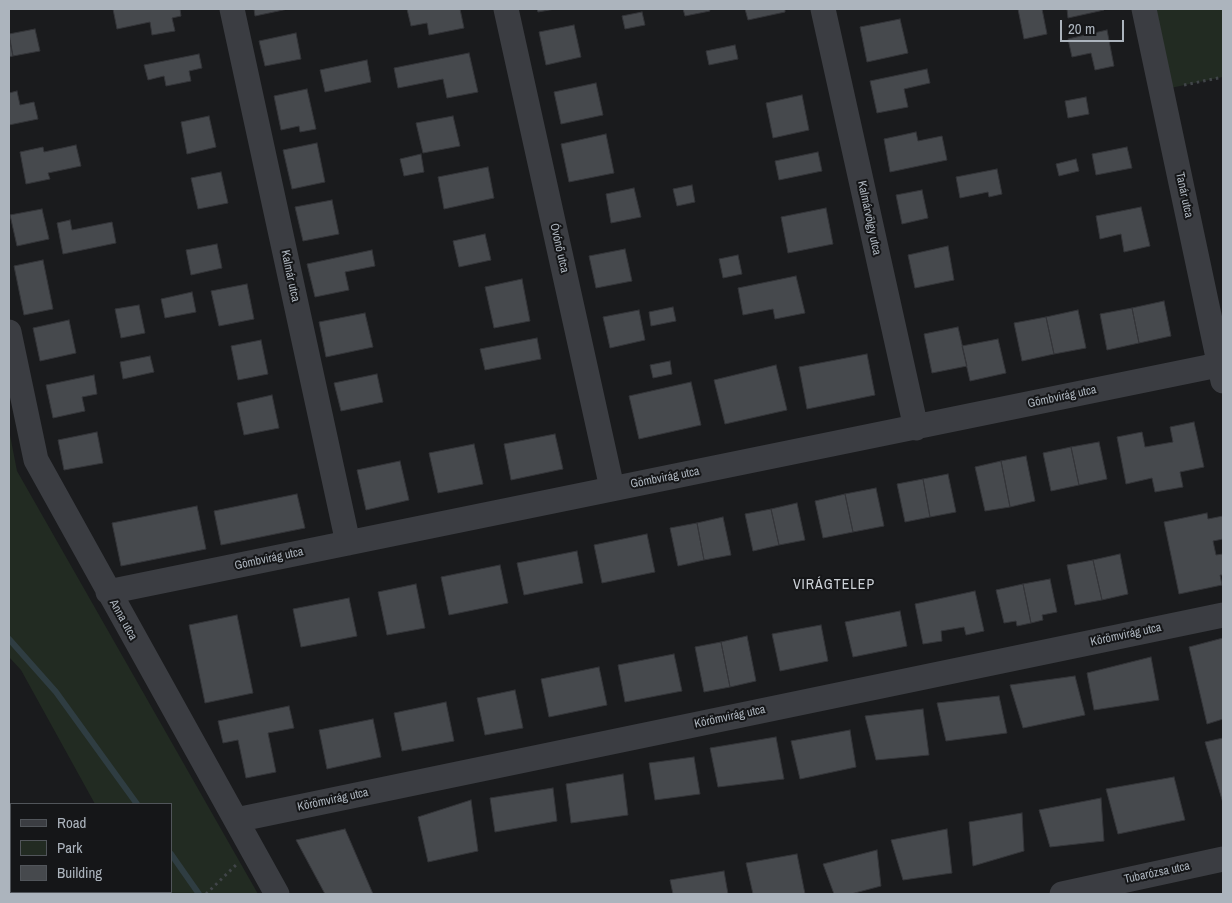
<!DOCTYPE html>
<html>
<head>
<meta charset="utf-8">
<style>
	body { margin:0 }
	#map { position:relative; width:1232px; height:903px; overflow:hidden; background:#1a1b1d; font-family:"Archivo Narrow",sans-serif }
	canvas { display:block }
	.frame { position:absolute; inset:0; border:10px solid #acb4bd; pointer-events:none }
	.legend { position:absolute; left:10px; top:803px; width:162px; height:90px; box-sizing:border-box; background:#151618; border:1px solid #51555a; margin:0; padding:6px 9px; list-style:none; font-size:15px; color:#acb4bd }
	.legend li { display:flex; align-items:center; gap:10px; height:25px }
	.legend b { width:25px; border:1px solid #51555a }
	.scale { position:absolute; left:1060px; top:20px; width:64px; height:22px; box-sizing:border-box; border:2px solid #acb4bd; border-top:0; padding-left:6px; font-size:15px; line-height:18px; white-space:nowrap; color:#acb4bd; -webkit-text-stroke:4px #151618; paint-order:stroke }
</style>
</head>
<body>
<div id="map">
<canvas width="1232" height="903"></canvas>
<div class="frame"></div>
<ul class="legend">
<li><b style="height:6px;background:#3b3d42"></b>Road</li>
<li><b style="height:14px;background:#222b22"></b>Park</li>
<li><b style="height:14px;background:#46494d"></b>Building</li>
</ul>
<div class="scale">20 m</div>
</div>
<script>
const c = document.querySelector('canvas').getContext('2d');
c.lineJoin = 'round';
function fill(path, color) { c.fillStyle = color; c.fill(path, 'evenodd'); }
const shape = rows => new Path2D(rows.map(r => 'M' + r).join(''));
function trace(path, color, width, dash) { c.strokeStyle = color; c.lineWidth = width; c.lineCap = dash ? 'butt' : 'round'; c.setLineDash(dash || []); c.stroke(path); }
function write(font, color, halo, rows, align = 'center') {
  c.font = font + ' "Archivo Narrow",sans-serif'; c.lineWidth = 4; c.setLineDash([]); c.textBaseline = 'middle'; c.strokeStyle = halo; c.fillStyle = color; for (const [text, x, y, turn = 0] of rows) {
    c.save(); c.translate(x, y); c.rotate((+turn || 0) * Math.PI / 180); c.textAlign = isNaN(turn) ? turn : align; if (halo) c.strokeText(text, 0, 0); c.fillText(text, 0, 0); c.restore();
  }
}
fill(shape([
	[1144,9,1223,9,1223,77,1161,90],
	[9,430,17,471,258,894,141,894,140,892,171,892,171,804,95,804,21,670,9,657]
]), '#222b22');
trace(shape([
	[9,639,56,692,137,804],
	[171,854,199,894]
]), '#2f3d42', 6);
const building = shape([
	[113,9,180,9,181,16,172,18,175,31,152,35,150,22,117,29,113,9],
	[254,9,288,9,255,16,254,9],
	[407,9,460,9,464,28,429,35,427,23,411,26,407,9],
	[537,9,555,9,538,12,537,9],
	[683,9,709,9,710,11,685,16,683,9],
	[745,9,785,9,785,12,748,20,745,9],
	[1018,9,1042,9,1047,34,1024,39,1018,9],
	[1067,9,1104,9,1104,10,1068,18,1067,9],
	[642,12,645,25,625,29,622,16,642,12],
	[900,19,908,53,867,62,860,27,900,19],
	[574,25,581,57,546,65,539,32,574,25],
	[35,29,40,51,13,56,9,34,35,29],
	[1107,30,1114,66,1095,70,1091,53,1072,57,1068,39,1107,30],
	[296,33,301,59,265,66,259,41,296,33],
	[9,38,13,56,9,57,9,38],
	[735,45,738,59,709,65,706,51,735,45],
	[469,53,478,92,447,98,443,79,398,88,394,68,469,53],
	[199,54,202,68,189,71,191,81,166,86,164,76,148,80,144,65,199,54],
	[367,60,371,82,325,92,320,70,367,60],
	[927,69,930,83,904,89,908,107,877,113,870,81,927,69],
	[596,83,603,115,561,124,554,92,596,83],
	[307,89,316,129,300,132,299,126,281,130,274,96,307,89],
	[17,91,20,105,34,102,38,119,9,125,9,93,17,91],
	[802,95,809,130,773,138,766,103,802,95],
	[1086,97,1089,114,1068,118,1065,101,1086,97],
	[209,116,216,147,187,154,181,122,209,116],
	[453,116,460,146,423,153,416,123,453,116],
	[916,132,918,141,942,136,947,160,890,172,884,139,916,132],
	[606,134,614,173,569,182,561,144,606,134],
	[317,143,325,182,292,189,283,150,317,143],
	[76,145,81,166,48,173,50,179,26,184,20,152,43,147,44,152,76,145],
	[1127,147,1132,168,1096,175,1092,154,1127,147],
	[818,152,822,171,779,180,775,161,818,152],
	[421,154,424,172,404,176,400,159,421,154],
	[1076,159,1079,171,1059,176,1056,164,1076,159],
	[488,167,494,198,444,209,438,177,488,167],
	[997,169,1002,194,989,197,988,192,960,198,956,177,997,169],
	[221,172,228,203,198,209,191,178,221,172],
	[692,185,695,202,677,206,673,189,692,185],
	[634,188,641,217,611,223,606,194,634,188],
	[922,190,928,218,902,224,896,195,922,190],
	[332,200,339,234,303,241,295,207,332,200],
	[1141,207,1150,246,1124,252,1121,234,1100,239,1096,216,1141,207],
	[826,208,833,244,788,253,781,217,826,208],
	[42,209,49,239,17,246,10,215,42,209],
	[70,220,72,230,112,222,116,243,63,254,57,223,70,220],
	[485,234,491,260,459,267,453,241,485,234],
	[217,244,222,268,191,275,186,250,217,244],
	[948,246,954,280,915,288,908,255,948,246],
	[625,249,632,281,596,288,589,256,625,249],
	[372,250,375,266,345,272,349,290,315,297,307,264,372,250],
	[738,255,742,274,723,278,719,259,738,255],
	[43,260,53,309,24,315,14,266,43,260],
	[796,276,805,313,775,319,773,309,743,315,738,288,796,276],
	[522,279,530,321,494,328,485,287,522,279],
	[247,284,254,319,219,326,211,291,247,284],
	[192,292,196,312,165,318,161,299,192,292],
	[1164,301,1171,336,1139,343,1132,308,1164,301],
	[139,305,145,333,121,338,115,309,139,305],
	[673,307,676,321,651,326,649,312,673,307],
	[1132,308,1139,343,1107,350,1100,314,1132,308],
	[639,310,645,340,610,348,603,317,639,310],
	[1078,310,1086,348,1054,354,1046,317,1078,310],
	[365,313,373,347,326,357,319,322,365,313],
	[1046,317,1054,354,1022,361,1014,323,1046,317],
	[69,320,76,353,40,361,33,328,69,320],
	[958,327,967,366,932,373,924,334,958,327],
	[537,338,541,359,485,370,480,349,537,338],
	[998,339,1006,373,970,381,962,346,998,339],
	[261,340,268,374,238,380,231,346,261,340],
	[867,354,875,395,807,409,799,367,867,354],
	[150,356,154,372,123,379,120,362,150,356],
	[670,361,672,374,653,378,650,365,670,361],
	[776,365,787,410,725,424,714,380,776,365],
	[377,374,383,402,341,411,334,383,377,374],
	[94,375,97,394,82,397,85,411,53,418,46,385,94,375],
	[691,382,701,425,639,439,629,396,691,382],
	[272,395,279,428,244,435,237,403,272,395],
	[1194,422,1204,467,1180,472,1183,487,1155,492,1152,478,1126,484,1117,437,1142,432,1145,447,1173,442,1170,427,1194,422],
	[97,432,103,463,64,470,58,440,97,432],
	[555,434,563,469,511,480,504,444,555,434],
	[1099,442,1107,479,1079,485,1071,447,1099,442],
	[474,444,483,484,438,493,429,453,474,444],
	[1071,447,1079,485,1051,491,1043,453,1071,447],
	[1026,456,1035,501,1010,507,1001,461,1026,456],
	[400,461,409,500,366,510,357,470,400,461],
	[1001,461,1010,507,985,511,975,467,1001,461],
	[948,474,956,512,930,517,923,479,948,474],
	[923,479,930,517,905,522,897,484,923,479],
	[876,488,884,526,853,532,845,494,876,488],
	[297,494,305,528,221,545,214,511,297,494],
	[845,494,853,532,823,538,815,501,845,494],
	[797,503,805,540,779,545,771,509,797,503],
	[197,506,206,549,121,566,112,523,197,506],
	[771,509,779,545,753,551,745,514,771,509],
	[1207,513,1208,519,1223,516,1223,539,1213,541,1216,555,1223,554,1223,575,1220,575,1222,585,1179,594,1164,522,1207,513],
	[723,517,731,555,704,560,697,523,723,517],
	[697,523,704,560,678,566,670,528,697,523],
	[647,534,655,572,602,583,594,545,647,534],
	[577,551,583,583,524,595,517,563,577,551],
	[1120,554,1128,594,1102,600,1093,560,1120,554],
	[1093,560,1102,600,1075,605,1067,565,1093,560],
	[500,565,508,603,449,615,441,577,500,565],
	[1050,579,1057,612,1042,615,1043,620,1031,623,1023,584,1050,579],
	[416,584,425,628,387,635,378,592,416,584],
	[1023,584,1031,623,1017,626,1016,621,1004,623,996,590,1023,584],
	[975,591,984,631,966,635,964,627,941,631,942,641,923,644,915,604,975,591],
	[349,598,357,636,301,647,293,609,349,598],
	[900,611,907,646,853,657,845,622,900,611],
	[237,615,253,693,205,703,189,625,237,615],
	[821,625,828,661,780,671,772,634,821,625],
	[747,636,756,681,730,687,721,642,747,636],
	[1223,638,1223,719,1207,724,1189,647,1223,638],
	[721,642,730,687,704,692,695,647,721,642],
	[674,654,682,691,625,702,618,665,674,654],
	[1151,657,1159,700,1094,710,1087,673,1151,657],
	[599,667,607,705,549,717,541,679,599,667],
	[1075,676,1085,715,1023,728,1010,685,1075,676],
	[515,690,523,728,485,735,477,698,515,690],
	[999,696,1007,733,946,741,937,703,999,696],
	[446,702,454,741,402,751,394,713,446,702],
	[289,706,294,728,268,733,276,772,246,778,238,740,223,743,218,721,289,706],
	[923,709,929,755,876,760,865,716,923,709],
	[373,719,381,757,327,769,319,730,373,719],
	[850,730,856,767,800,779,791,741,850,730],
	[776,737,784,779,718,787,710,748,776,737],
	[1223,738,1223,803,1205,742,1223,738],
	[694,757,700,794,655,800,649,763,694,757],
	[623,774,628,815,571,823,566,784,623,774],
	[1174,777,1185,820,1118,834,1106,789,1174,777],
	[553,788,557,821,495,832,490,798,553,788],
	[1101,798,1104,841,1050,847,1039,810,1101,798],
	[471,800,478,851,428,862,418,817,471,800],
	[1022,813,1024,851,973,866,969,822,1022,813],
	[345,829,373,894,325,894,296,840,345,829],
	[947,829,952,873,903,880,891,840,947,829],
	[877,850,881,886,851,894,834,894,823,864,877,850],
	[797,854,805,894,753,894,746,863,797,854],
	[724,871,728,894,673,894,670,880,724,871]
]);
fill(building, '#46494d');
trace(building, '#343539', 1);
trace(shape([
	[1184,85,1223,77],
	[206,894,236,865]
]), '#414549', 3, [2.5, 4]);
trace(shape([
	[232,9,348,543],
	[506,9,612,488],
	[823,9,916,428],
	[1144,9,1223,381],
	[9,332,36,460,277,894],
	[108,592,1223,364],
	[236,820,1223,615],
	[1062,894,1223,859]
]), '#3b3d42', 25);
write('12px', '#acb4bd', '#151618', [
	["Tanár utca",1184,195,78],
	["Kalmárvölgy utca",869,218,78],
	["Óvónő utca",559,248,77],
	["Kalmár utca",290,276,78],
	["Gömbvirág utca",1062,397,-12],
	["Gömbvirág utca",665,478,-11],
	["Gömbvirág utca",269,559,-12],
	["Anna utca",123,620,61],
	["Körömvirág utca",1126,635,-12],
	["Körömvirág utca",730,717,-12],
	["Körömvirág utca",333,800,-12],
	["Tubarózsa utca",1157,873,-12]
]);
c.letterSpacing = '1px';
write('14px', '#cdd2d8', '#151618', [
	["VIRÁGTELEP",834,585]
]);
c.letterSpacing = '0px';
</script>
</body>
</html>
